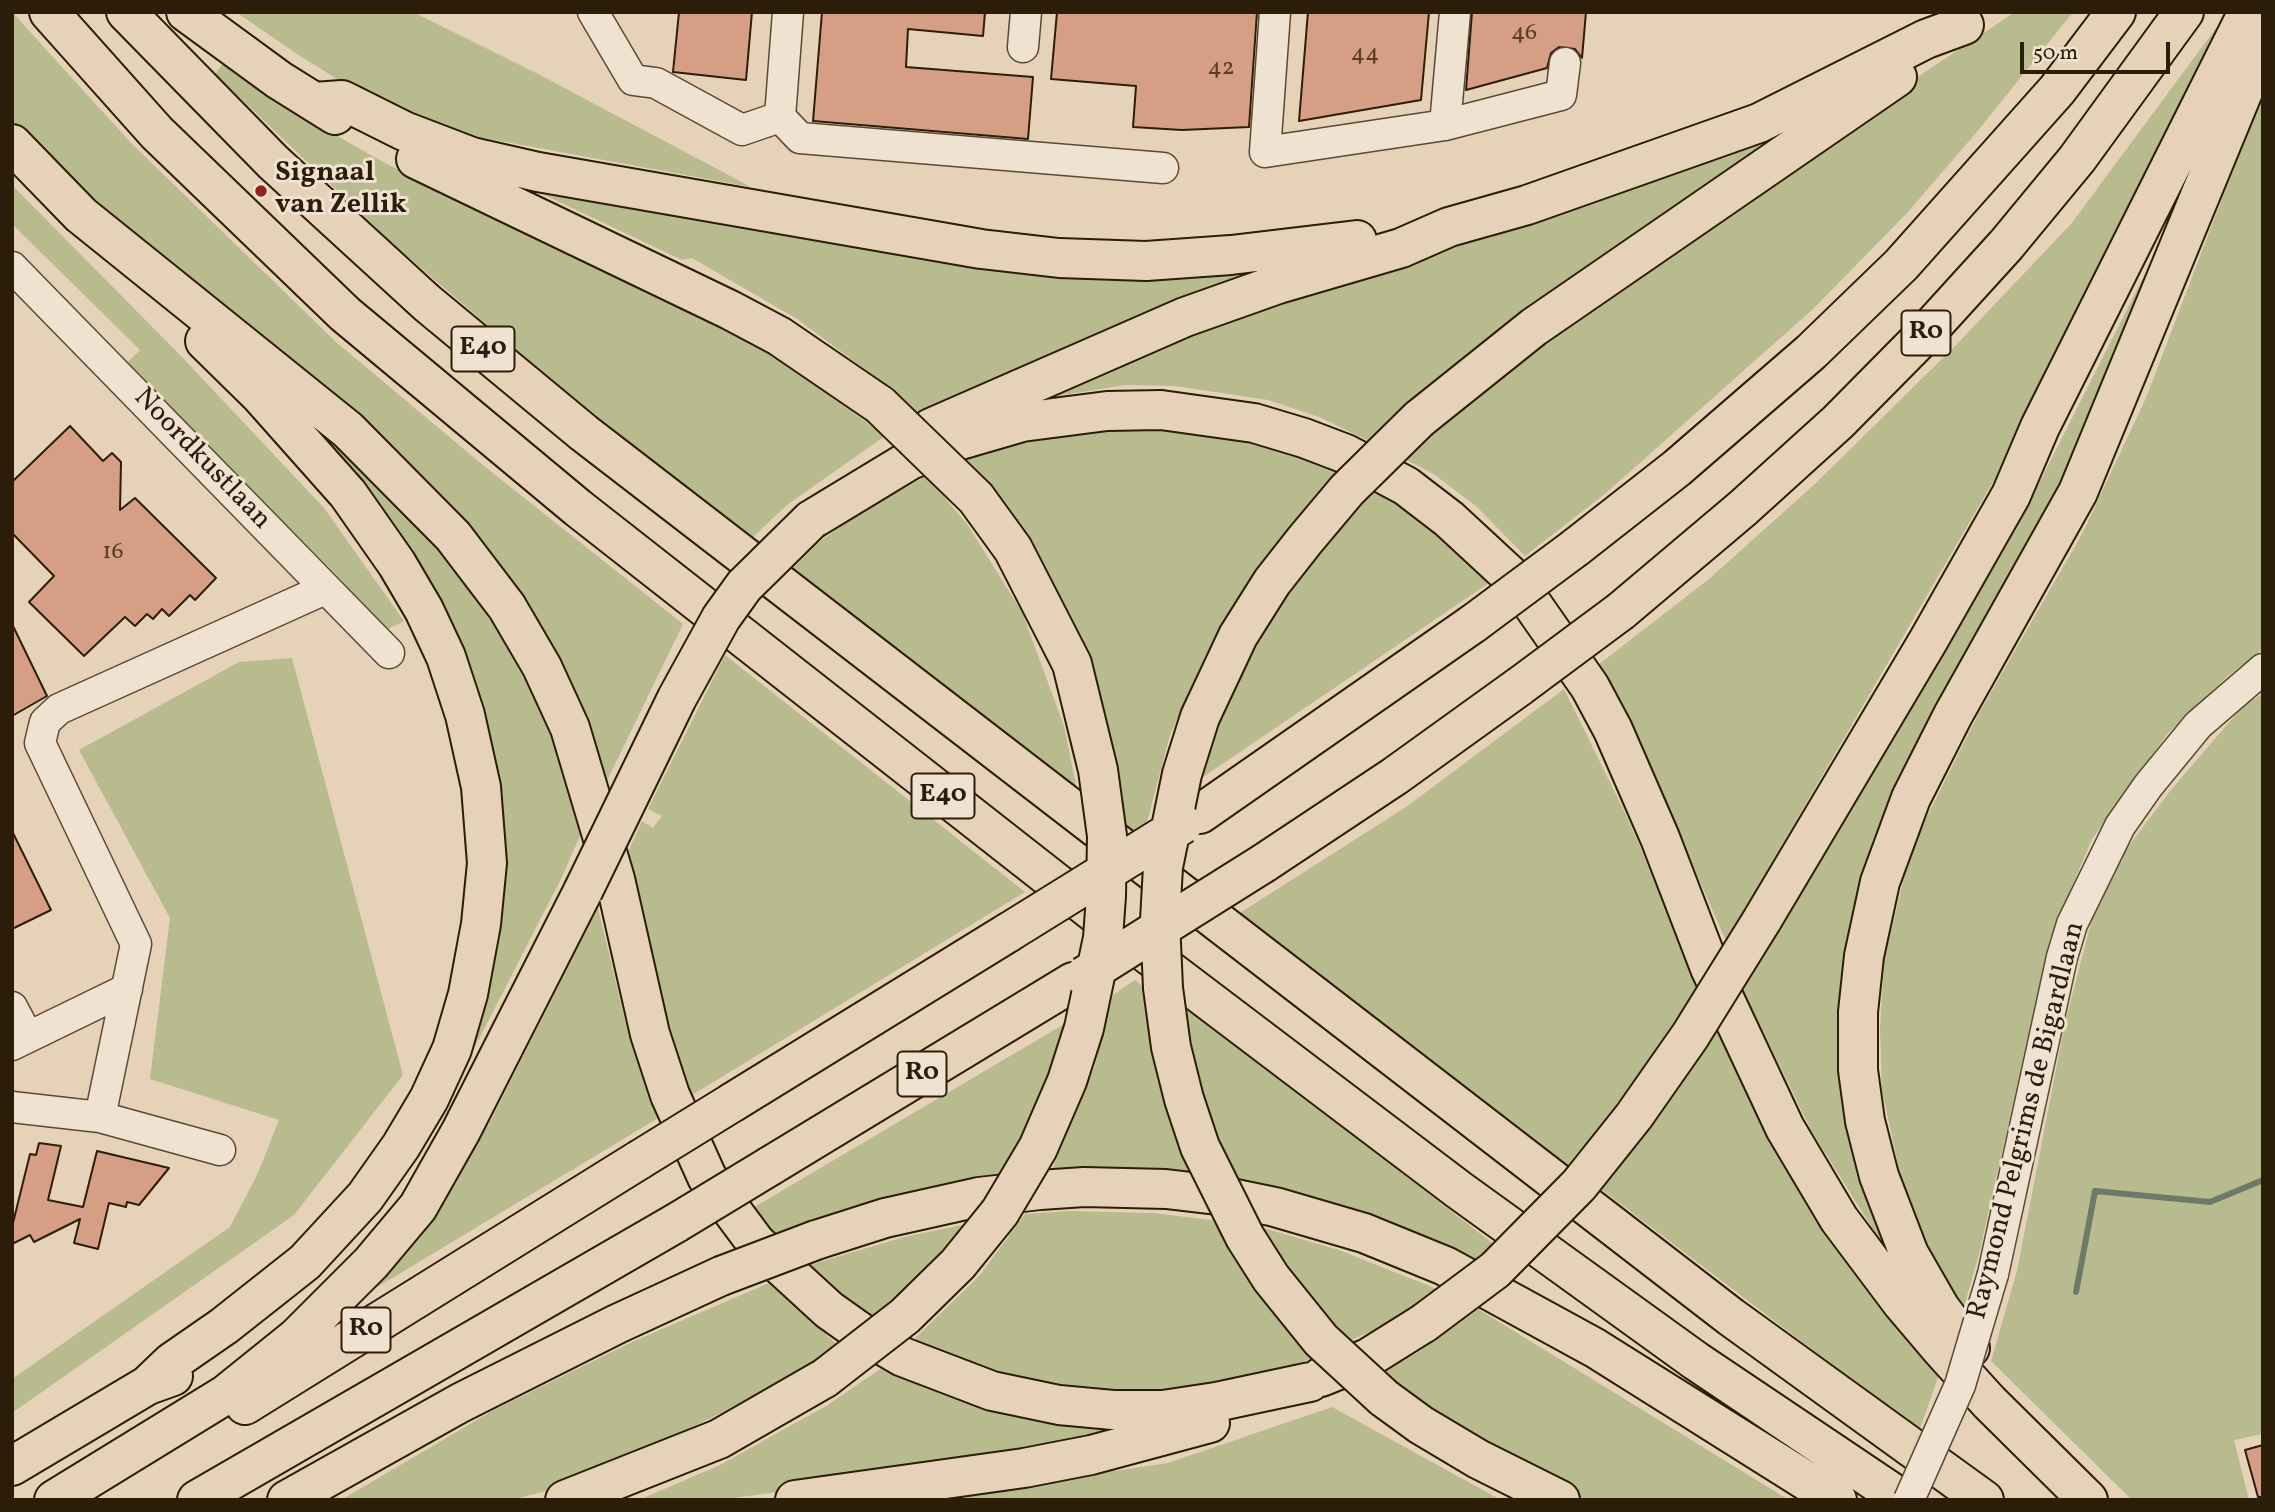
<!DOCTYPE html>
<html>
<head>
<meta charset="utf-8">
<style>
	body { margin:0 }
	#map { position:relative; width:2275px; height:1512px; overflow:hidden; background:#e6d2b8; font-family:Vollkorn,serif }
	canvas { display:block }
	.frame { position:absolute; inset:0; border:14px solid #2c1d08; pointer-events:none }
	.scale { position:absolute; left:2020px; top:42px; width:150px; height:32px; box-sizing:border-box; border:4px solid #2c1d08; border-top:0; padding-left:9px; font-size:21px; line-height:24px; white-space:nowrap; color:#2c1d08; -webkit-text-stroke:5px #efe2d1; paint-order:stroke }
</style>
</head>
<body>
<div id="map">
<canvas width="2275" height="1512"></canvas>
<div class="frame"></div>
<div class="scale">50 m</div>
</div>
<script>
const c = document.querySelector('canvas').getContext('2d');
c.lineJoin = 'round';
function fill(path, color) { c.fillStyle = color; c.fill(path, 'evenodd'); }
const shape = rows => new Path2D(rows.map(r => 'M' + r).join(''));
function trace(path, color, width, dash) { c.strokeStyle = color; c.lineWidth = width; c.lineCap = dash ? 'butt' : 'round'; c.setLineDash(dash || []); c.stroke(path); }
function write(font, color, halo, rows, align = 'center') {
  c.font = font + ' Vollkorn,serif'; c.lineWidth = 6; c.setLineDash([]); c.textBaseline = 'middle'; c.strokeStyle = halo; c.fillStyle = color; for (const [text, x, y, turn = 0] of rows) {
    c.save(); c.translate(x, y); c.rotate((+turn || 0) * Math.PI / 180); c.textAlign = isNaN(turn) ? turn : align; if (halo) c.strokeText(text, 0, 0); c.fillText(text, 0, 0); c.restore();
  }
}
fill(shape([
	[12,12,132,144,336,342,484,466,683,624,604,787,525,617,67,182,12,122],
	[236,12,413,12,540,75,751,187,462,134,385,109,297,54],
	[2015,12,2073,12,1976,133,1907,213,1813,309,1606,493,1525,556,1477,507,1435,475,1401,457,1519,357,1913,80],
	[2228,12,2036,408,1726,941,1636,736,1598,665,1709,579,1816,483,1957,344,2071,224],
	[223,63,318,125,374,157,450,197,665,297,773,354,885,436,787,505,751,539,532,364,391,242,215,74],
	[2263,91,2263,649,2229,675,2168,733,2092,839,2050,939,1979,1254,1964,1307,1960,1310,1907,1207,1882,1090,1880,1028,1884,961,1904,877,1921,828,1979,713,2082,534,2146,398],
	[1764,140,1766,145,1425,387,1369,441,1319,417,1268,400,1175,386,1125,385,1020,402,1133,350],
	[12,185,182,357,324,508,404,621,386,630,329,567,125,365,140,350,12,224],
	[534,190,598,195,1300,262,925,420,881,381,797,319,692,258,682,260],
	[2157,250,2161,252,2066,484,1878,844,1864,1185,1884,1247,1811,1130,1742,988,2015,531],
	[263,381,337,444,444,555,493,624,550,724,582,831,562,877,441,1113,491,754],
	[1119,429,1177,429,1240,438,1294,455,1338,473,1241,593,1205,656,1170,735,1147,822,1122,837,1114,768,962,457,1055,436],
	[926,476,967,524,1022,612,1064,726,1078,794,793,568,818,543,855,516],
	[1370,485,1435,530,1489,583,1187,788,1258,623],
	[725,655,1025,892,684,1100,622,865,642,821,653,828,662,816,648,809],
	[292,658,403,1075,294,1215,12,1413,12,1379,230,1227,258,1173,279,1120,150,1079,170,918,79,750,239,662],
	[1564,689,1628,819,1699,984,1635,1081,1567,1166,1232,918,1406,807],
	[2263,694,2263,1434,2234,1440,2249,1500,2132,1500,1991,1361,2017,1271,2065,1023,2093,915,2119,859,2170,791,2244,705],
	[598,908,629,1037,660,1117,369,1292,439,1208,491,1120],
	[1135,980,1178,1017,1174,997,1495,1245,1474,1261,1051,1172,1094,1068,1113,995],
	[1066,1023,1033,1121,1002,1176,937,1186,872,1203,769,1238,746,1212],
	[1717,1028,1940,1372,1919,1431,1601,1189,1657,1120],
	[1069,1211,1153,1213,1253,1225,1339,1250,1437,1289,1398,1319,1305,1361,1280,1370,1150,1398,1080,1397,906,1347,980,1275,1025,1214],
	[971,1223,873,1325,799,1268,904,1237],
	[769,1283,841,1348,717,1415,570,1485,511,1500,341,1500,492,1411,632,1342],
	[1478,1309,1789,1500,1588,1500,1572,1494,1375,1378,1420,1351],
	[882,1368,944,1395,1013,1417,1060,1425,1119,1429,1120,1438,918,1474,717,1500,639,1500,720,1465,826,1406],
	[1332,1407,1501,1500,915,1500,1168,1463]
]), '#b8bb8d');
trace(shape([
	[2076,1292,2095,1191,2210,1202,2263,1180]
]), '#6c7a69', 6);
const building = shape([
	[679,12,752,12,746,80,673,72,679,12],
	[822,12,985,12,983,36,908,29,906,67,1033,77,1028,139,813,121,822,12],
	[1057,12,1257,12,1249,127,1182,130,1133,127,1136,86,1051,79,1057,12],
	[1308,12,1429,12,1421,100,1299,121,1308,12],
	[1472,12,1586,12,1582,58,1575,49,1559,47,1551,53,1547,68,1466,90,1472,12],
	[70,426,103,461,112,453,121,462,120,510,135,498,216,578,195,600,190,595,169,616,162,609,153,619,147,614,135,626,125,617,84,656,29,602,54,576,12,533,12,482,70,426],
	[12,624,47,696,12,716,12,624],
	[12,831,51,910,12,929,12,831],
	[39,1143,61,1146,48,1200,83,1207,97,1151,169,1168,139,1205,127,1202,126,1207,109,1203,98,1249,74,1243,80,1219,34,1242,30,1235,12,1244,12,1227,30,1154,36,1155,39,1143],
	[2263,1445,2263,1497,2258,1497,2245,1450,2263,1445]
]);
fill(building, '#d69f85');
trace(building, '#2c1d08', 2);
const minor = shape([
	[593,12,633,80,656,83,742,130,780,117],
	[788,12,780,117,800,138,1163,168],
	[1275,12,1265,152,1445,125,1455,12],
	[1023,47,1026,12],
	[1445,125,1561,95,1565,63],
	[12,267,389,653],
	[12,1007,28,1037],
	[12,1045,127,989],
	[12,1107,100,1117,220,1150],
	[100,1117,136,944,40,743,45,722,59,709,325,589],
	[1993,1274,2062,957,2072,924,2120,826,2148,786,2198,725,2263,669]
]);
const highway = shape([
	[49,12,157,133,345,314,578,508,1096,914],
	[126,12,273,162,427,303,584,433,1731,1317,1984,1500],
	[186,12,279,80,335,115],
	[314,102,342,100,404,131,472,157,538,172,981,249,1059,258,1146,261,1231,255,1357,240],
	[12,144,81,215,348,430,453,536,507,607,542,667,570,728,615,879,650,1034,670,1095,707,1177,756,1243,829,1310,860,1332,903,1357,992,1391,1059,1405,1113,1410,1163,1410,1216,1402,1310,1382],
	[416,159,730,310,779,336,880,405],
	[1419,419,1534,327,1897,77],
	[931,428,1185,317,1278,284,1401,248,1449,227,1527,205,1759,123,1926,39,1964,25],
	[811,520,910,460,960,440,1022,422,1107,411,1161,410,1254,423,1304,438,1346,454,1406,486,1449,519,1516,581,1590,687,1613,730,1660,838,1710,968,1785,1128,1839,1219,1902,1303,1941,1349,1989,1402,2088,1500],
	[1575,548,1677,468,1811,352,1901,265,2057,90,2116,12],
	[1621,611,1743,508,1838,422,1925,334,2006,245,2077,159,2184,12],
	[1200,814,1474,623],
	[1264,863,1395,776,1520,686],
	[1762,920,1928,641,2011,495,2040,427,2248,12],
	[1141,949,1459,1190,1696,1361,1903,1500],
	[733,1102,1009,932],
	[770,1166,1073,982],
	[816,1240,885,1218,979,1197,1040,1190,1084,1187,1166,1189,1217,1195,1275,1207,1364,1233,1445,1266,1595,1348,1837,1500],
	[1970,1348,1940,1308,1909,1254,1879,1176,1865,1121,1858,1070,1858,1012,1864,956,1880,882,1911,798,1953,715,2078,492,2263,43],
	[1321,1377,1368,1358,1424,1323],
	[148,1385,172,1362,224,1326,305,1262,365,1197,401,1146,429,1099,452,1049,468,994,481,924,487,863,481,787,465,715,446,657,424,610,397,564,348,494,260,395,205,341],
	[1384,1398,1421,1425,1478,1459,1560,1500],
	[245,1405,639,1160],
	[12,1466,148,1385,173,1376],
	[54,1500,225,1395,297,1337,371,1263,418,1207,461,1131,583,891],
	[197,1500,676,1223],
	[287,1500,460,1403,617,1324,721,1276],
	[565,1500,719,1439,825,1378],
	[795,1500,1024,1468,1091,1455,1210,1423]
]);
trace(minor, '#5a4a34', 33);
trace(highway, '#2c1d08', 42);
trace(minor, '#efe2d1', 30);
trace(highway, '#e6d2b8', 38);
const minorBridge = shape([
	[1909,1500,1960,1385,1993,1274]
]);
const highwayBridge = shape([
	[1474,623,1575,548],
	[1520,686,1621,611],
	[583,891,677,698,721,618,744,586,811,520],
	[1009,932,1183,824],
	[1084,976,1264,863],
	[639,1160,733,1102],
	[676,1223,770,1166],
	[721,1276,816,1240],
	[1424,1323,1495,1270,1579,1185,1634,1116,1690,1036,1762,920],
	[825,1378,905,1316,958,1264,1000,1212,1038,1148,1067,1081,1084,1028,1103,938,1106,896,1107,836,1098,770,1072,664,1013,549,976,498,880,405],
	[1384,1398,1321,1340,1271,1278,1245,1237,1200,1147,1184,1099,1171,1047,1163,988,1160,920,1163,867,1182,774,1200,717,1238,636,1272,582,1305,540,1347,490,1419,419]
]);
trace(minorBridge, '#5a4a34', 33, []);
trace(highwayBridge, '#2c1d08', 42, []);
trace(minorBridge, '#efe2d1', 30);
trace(highwayBridge, '#e6d2b8', 38);
for (const [x, y, r, color] of [
	[261,191,7,"#8f2418"]
]) { const dot = new Path2D(); dot.arc(x, y, r, 0, 2 * Math.PI); c.fillStyle = color; c.fill(dot); trace(dot, '#efe2d1', 2.5); }
write('24px', '#563e27', null, [
	["46",1524,35],
	["44",1365,56],
	["42",1221,70],
	["16",113,554]
]);
for (const [x, y, w] of [
	[1926,333,49],
	[483,349,63],
	[943,796,63],
	[922,1074,49],
	[366,1330,49]
]) { const box = new Path2D(); box.roundRect(x - w / 2, y - 22.5, w, 45, 5); c.fillStyle = '#efe2d1'; c.fill(box); trace(box, '#2c1d08', 2); }
write('bold 26px', '#2c1d08', null, [
	["R0",1926,333],
	["E40",483,349],
	["E40",943,796],
	["R0",922,1074],
	["R0",366,1330]
]);
write('bold 28px', '#2c1d08', '#efe2d1', [
	["Signaal",275,175],
	["van Zellik",275,207]
], 'left');
write('28px', '#2c1d08', '#efe2d1', [
	["Noordkustlaan",201,460,46],
	["Raymond Pelgrims de Bigardlaan",2028,1121,-76]
]);
</script>
</body>
</html>
